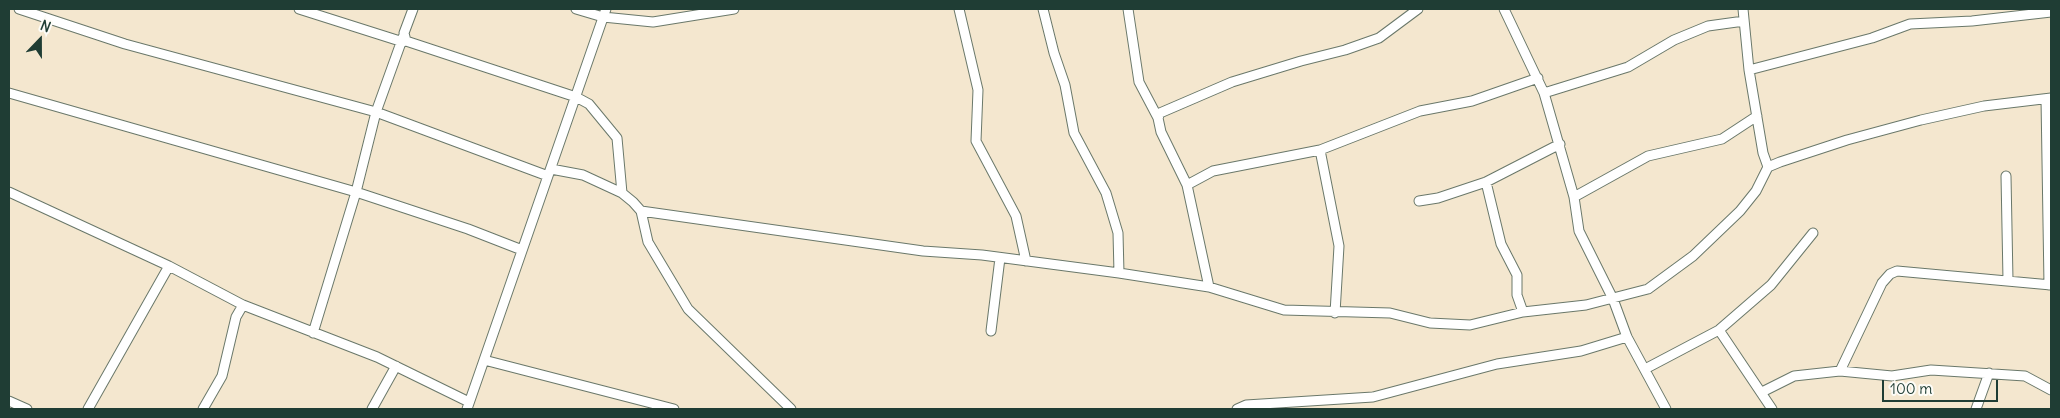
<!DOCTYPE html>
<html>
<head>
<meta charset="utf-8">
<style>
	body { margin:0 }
	#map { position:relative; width:2060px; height:418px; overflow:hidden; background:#f4e7cf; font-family:Delius,sans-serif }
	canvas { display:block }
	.frame { position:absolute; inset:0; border:10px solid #1f3d34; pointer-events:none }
	.north { position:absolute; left:15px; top:15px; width:50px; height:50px; -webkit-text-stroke:4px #fdfcf7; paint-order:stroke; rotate:22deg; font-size:14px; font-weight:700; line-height:20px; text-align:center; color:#1f3d34 }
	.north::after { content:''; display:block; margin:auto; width:18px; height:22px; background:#1f3d34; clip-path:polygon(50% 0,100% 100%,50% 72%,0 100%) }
	.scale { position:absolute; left:1882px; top:380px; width:116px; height:22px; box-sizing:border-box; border:2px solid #1f3d34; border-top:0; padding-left:6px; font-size:15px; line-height:18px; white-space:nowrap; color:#1f3d34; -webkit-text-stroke:4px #fdfcf7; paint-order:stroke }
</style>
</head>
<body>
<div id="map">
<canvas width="2060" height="418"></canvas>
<div class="frame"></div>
<div class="north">N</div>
<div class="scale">100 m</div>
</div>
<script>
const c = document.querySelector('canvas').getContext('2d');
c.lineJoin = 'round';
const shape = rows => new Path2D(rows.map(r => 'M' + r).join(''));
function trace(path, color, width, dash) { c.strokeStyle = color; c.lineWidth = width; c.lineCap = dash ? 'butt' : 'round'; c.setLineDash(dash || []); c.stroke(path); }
const minor = shape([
	[19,9,125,44,376,112,548,176],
	[299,9,403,42],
	[413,9,404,33,406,41,576,97,589,104,617,138,622,193],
	[576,9,603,17,653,22,734,9],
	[959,9,978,90,976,141,1016,216,1026,261],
	[1043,9,1054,53,1065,85,1074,133,1106,193,1118,233,1119,273],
	[1128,9,1139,82,1158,118],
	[1504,9,1544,93,1574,197,1579,231,1613,299,1627,337,1666,409],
	[1743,9,1749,70,1763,153,1768,167],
	[1749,70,1872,38,1910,24,1972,21,2051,12],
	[9,93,356,192,468,229,522,250],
	[1544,93,1628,67,1674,40,1708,26,1744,21],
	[2046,99,2049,285],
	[1320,150,1339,246,1335,313],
	[551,169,583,175,622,193,633,202,641,211,648,242,688,309,791,409],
	[2006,176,2008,280],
	[1486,182,1501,244,1517,275,1517,295,1523,312],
	[1187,185,1213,171,1320,150,1420,111,1472,101,1538,78],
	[9,192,169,266,243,305],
	[1574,197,1648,156,1722,139,1757,116],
	[1419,201,1438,198,1486,182,1560,144],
	[641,211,923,251,982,255,1119,273,1209,287,1284,310,1390,313,1430,323,1470,325,1523,312,1586,305,1648,289,1693,256,1740,211,1756,191,1768,167,1780,162,1847,140,1921,120,1984,106,2051,98],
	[1209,287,1187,185,1161,132,1158,118,1160,113,1232,82,1301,61,1345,50,1379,38,1418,9],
	[1719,330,1772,409],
	[991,331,1000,258],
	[313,333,356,192,376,112,403,37],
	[484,360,674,409],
	[1645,369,1719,330,1771,285,1813,233],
	[1840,371,1882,283,1890,274,1897,271,2051,285],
	[1762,392,1794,376,1840,371,1892,376,1931,370,2025,376,2051,390],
	[9,401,27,409],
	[88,409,169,266],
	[203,409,222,376,236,317,243,305,377,357,469,402],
	[372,409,396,366],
	[467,409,606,9],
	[1237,409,1246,405,1373,397,1497,364,1581,351,1627,337],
	[1976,409,1989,373]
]);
trace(minor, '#6a786a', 11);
trace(minor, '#fff', 9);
</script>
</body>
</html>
